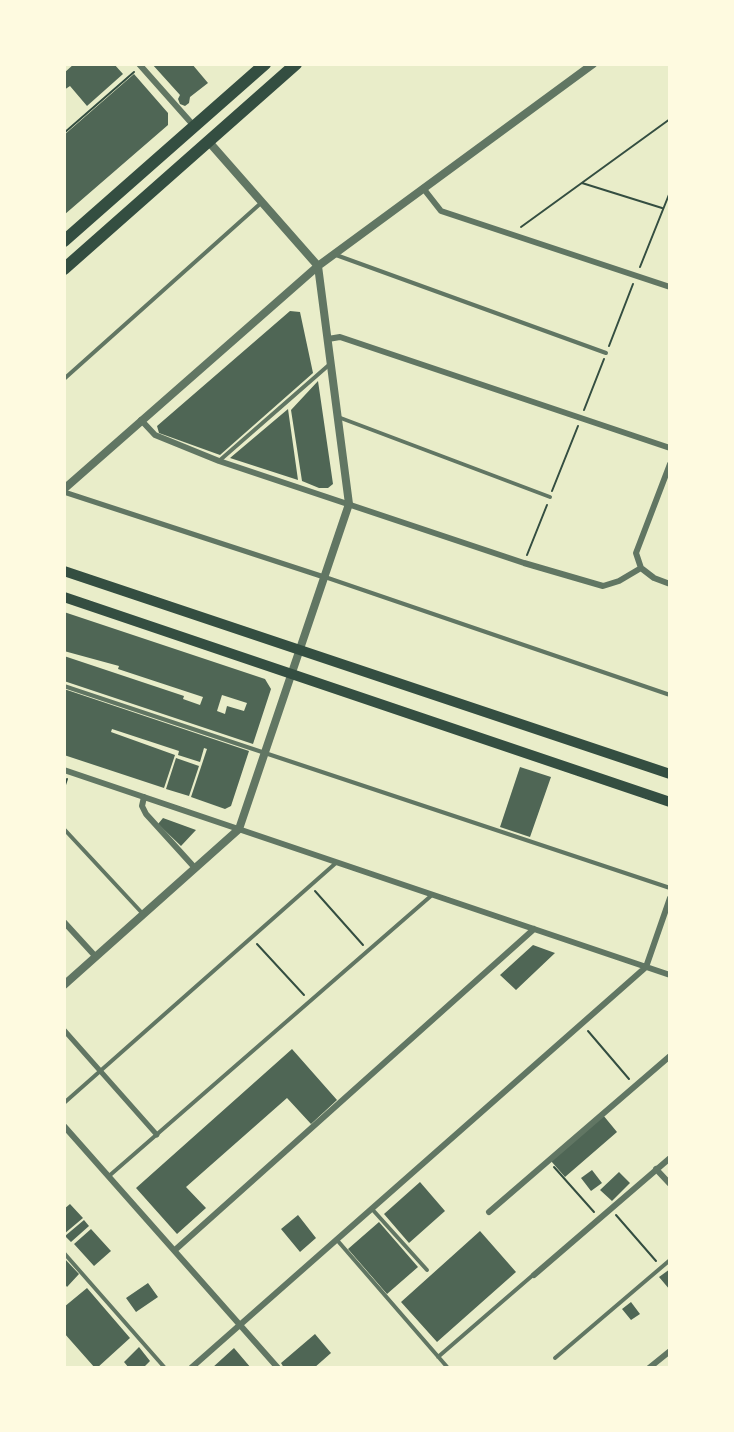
<!DOCTYPE html>
<html>
<head>
<meta charset="utf-8">
<style>
	body { margin:0 }
	#map { position:relative; width:734px; height:1432px; overflow:hidden; background:#e9edc9; font-family:Mulish,sans-serif }
	canvas { display:block }
	.frame { position:absolute; inset:0; border:66px solid #fefae0; pointer-events:none }
</style>
</head>
<body>
<div id="map">
<canvas width="734" height="1432"></canvas>
<div class="frame"></div>
</div>
<script>
const c = document.querySelector('canvas').getContext('2d');
c.lineJoin = 'round';
function fill(path, color) { c.fillStyle = color; c.fill(path, 'evenodd'); }
const shape = rows => new Path2D(rows.map(r => 'M' + r).join(''));
function trace(path, color, width, dash) { c.strokeStyle = color; c.lineWidth = width; c.lineCap = dash ? 'butt' : 'round'; c.setLineDash(dash || []); c.stroke(path); }
fill(shape([
	[74,64,114,64,123,74,87,106,70,86,64,90,64,73],
	[152,64,192,64,208,83,190,97,189,103,185,106,180,104,178,99,180,95],
	[134,74,168,113,168,125,64,215,64,135],
	[290,311,300,312,313,373,220,455,159,433,157,426],
	[318,381,333,484,328,488,319,488,302,481,291,410],
	[288,409,298,480,230,458],
	[64,612,265,679,271,689,253,744,64,681,64,656,184,696,183,699,200,705,203,697,118,669,119,666,64,651],
	[222,695,247,703,244,711,227,706,225,714,217,711],
	[64,689,249,751,231,806,225,809,191,797,207,749,204,748,200,762,178,755,179,751,112,729,111,732,175,755,164,788,64,755],
	[176,758,199,766,189,796,166,789],
	[520,767,551,777,530,837,500,827],
	[163,818,196,830,181,846,158,824],
	[533,945,555,953,516,990,500,975],
	[292,1049,337,1100,311,1124,287,1098,186,1187,206,1208,177,1234,136,1188],
	[603,1115,617,1132,565,1177,551,1161],
	[592,1170,602,1183,591,1191,581,1178],
	[619,1172,630,1183,612,1201,600,1190],
	[420,1182,445,1211,409,1243,384,1214],
	[70,1204,83,1218,64,1234,64,1209],
	[298,1215,316,1238,300,1252,281,1229],
	[84,1220,89,1226,71,1242,65,1236],
	[379,1222,418,1267,387,1294,348,1249],
	[91,1229,111,1251,94,1266,74,1244],
	[480,1231,516,1272,437,1342,401,1302],
	[64,1258,79,1274,67,1287,64,1283],
	[670,1269,670,1290,659,1277],
	[148,1283,158,1297,136,1312,126,1298],
	[87,1288,130,1338,97,1368,95,1368,64,1333,64,1307],
	[631,1302,640,1314,631,1320,622,1309],
	[315,1334,331,1353,314,1368,284,1368,281,1363],
	[139,1347,150,1361,143,1368,129,1368,124,1362],
	[234,1348,251,1368,212,1368]
]), '#4f6655');
trace(shape([
	[64,133,134,72],
	[582,183,662,208],
	[521,227,670,119],
	[640,267,670,192],
	[609,346,633,284],
	[584,410,604,359],
	[552,491,578,426],
	[527,555,547,505],
	[64,788,67,779],
	[315,891,363,945],
	[257,944,304,995],
	[588,1031,629,1079],
	[554,1167,594,1212],
	[616,1215,656,1261]
]), '#344e41', 2);
trace(shape([
	[336,255,606,353],
	[64,379,261,203],
	[338,417,550,497],
	[219,461,330,364],
	[325,577,670,695],
	[64,686,670,888],
	[64,829,143,914],
	[64,1103,337,862],
	[109,1176,432,895],
	[372,1209,427,1270],
	[337,1240,448,1368],
	[64,1253,165,1368],
	[438,1357,533,1275],
	[555,1358,670,1260]
]), '#617663', 4);
trace(shape([
	[64,492,324,577],
	[64,1030,157,1135]
]), '#617663', 5);
trace(shape([
	[139,64,194,126],
	[423,188,441,211,670,287],
	[328,339,340,337,670,448],
	[141,420,155,435,219,461,524,563,603,586,619,581,641,568],
	[641,568,636,553,670,464],
	[641,568,654,578,670,584],
	[64,770,670,975],
	[144,797,142,806,146,814,195,868],
	[64,922,96,957],
	[64,1126,278,1368],
	[656,1169,670,1184],
	[489,1212,670,1056],
	[175,1250,534,929],
	[534,1275,670,1158],
	[191,1368,646,967,670,898],
	[649,1368,670,1351]
]), '#617663', 6);
trace(shape([
	[64,489,318,266,593,64],
	[64,985,239,829,349,504,318,266,209,142]
]), '#617663', 8);
trace(shape([
	[64,571,670,774],
	[64,597,670,802]
]), '#344e41', 10);
trace(shape([
	[64,241,265,64],
	[64,269,296,64]
]), '#344e41', 12);
</script>
</body>
</html>
